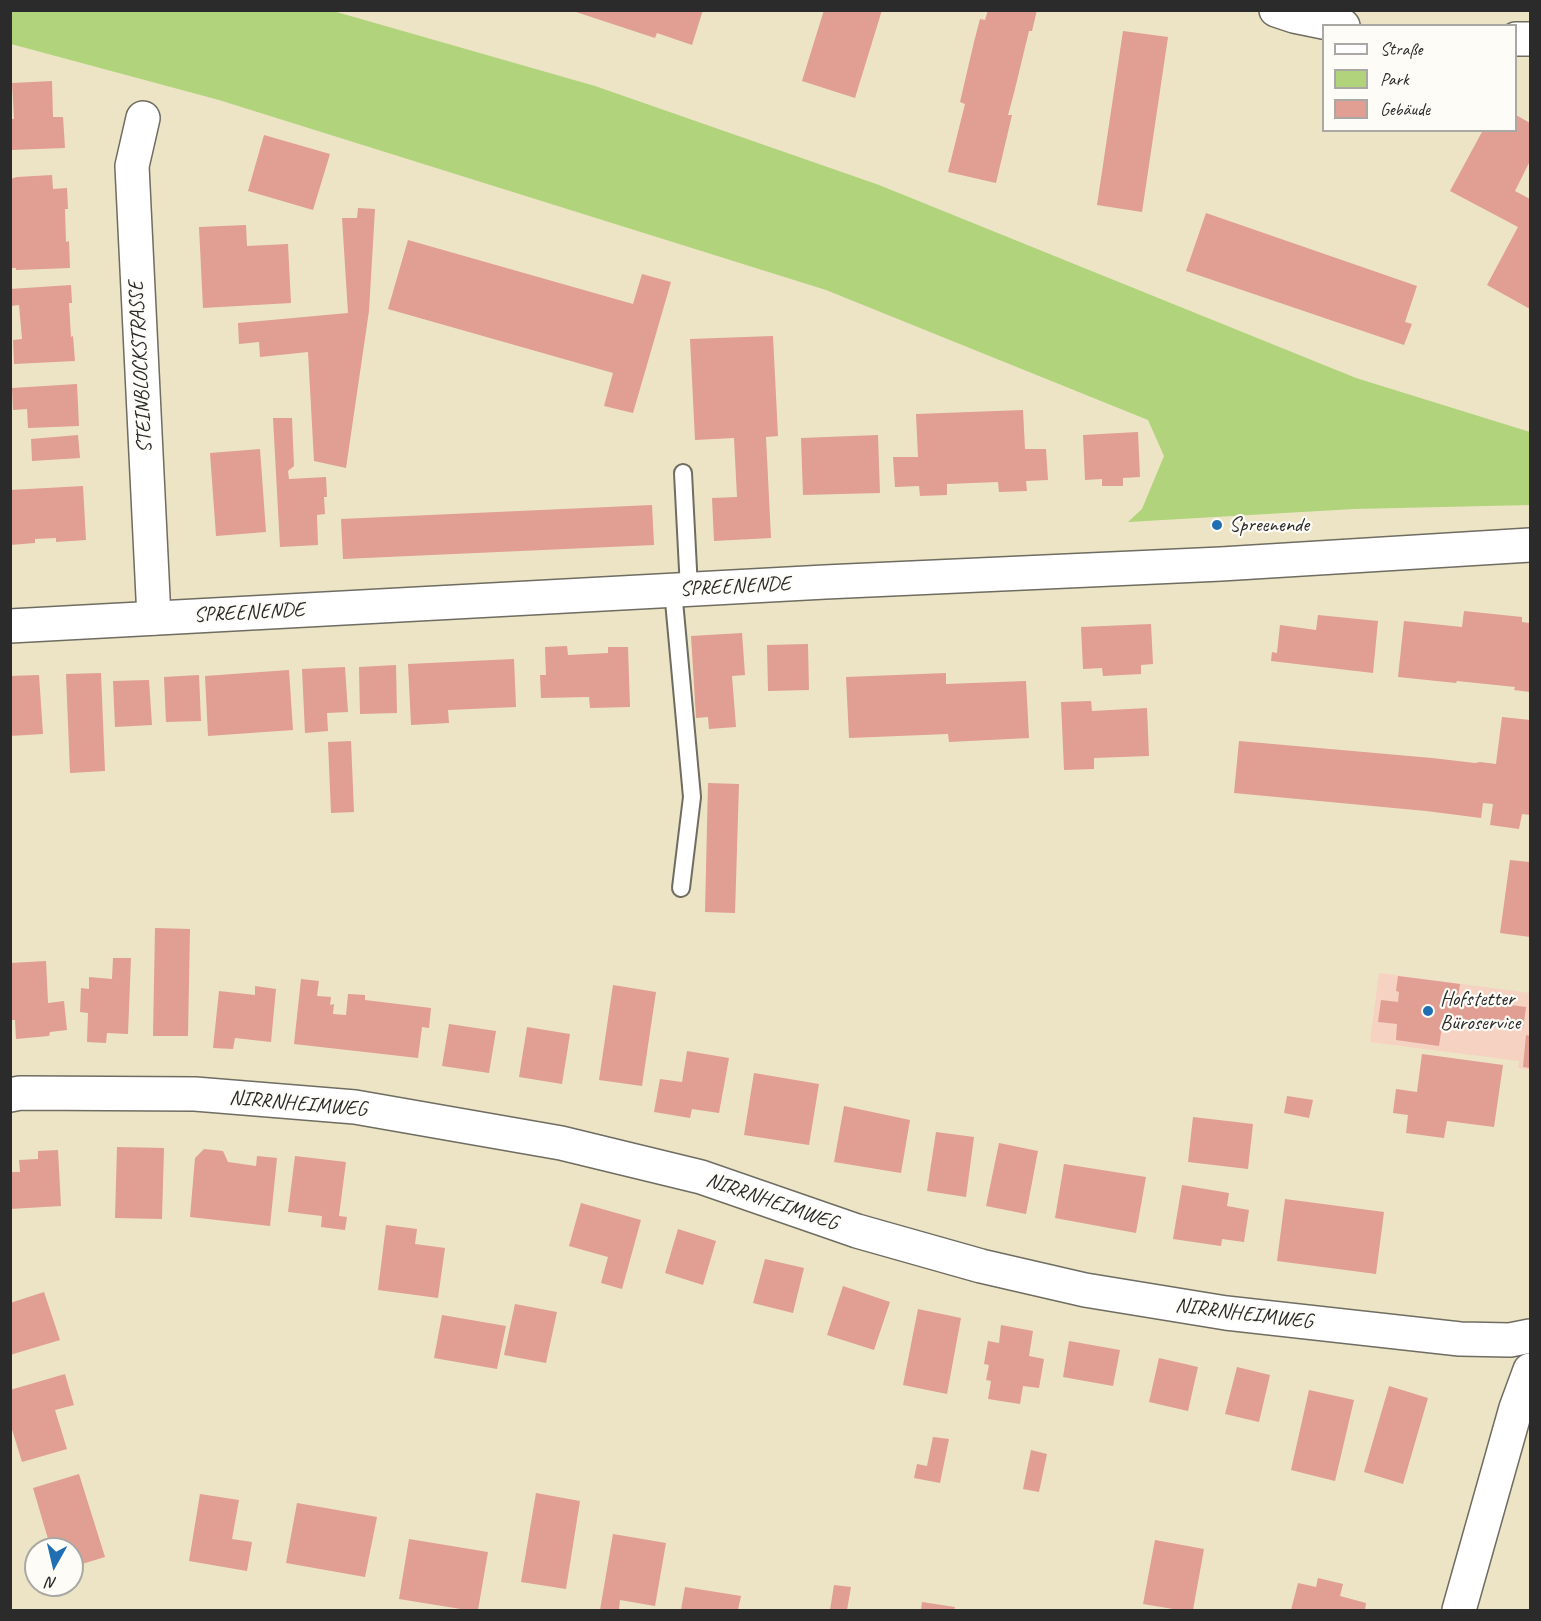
<!DOCTYPE html>
<html>
<head>
<meta charset="utf-8">
<style>
	body { margin:0 }
	#map { position:relative; width:1541px; height:1621px; overflow:hidden; background:#ece4c5; font-family:Caveat,sans-serif }
	canvas { display:block }
	.frame { position:absolute; inset:0; border:12px solid #2b2b2b; pointer-events:none }
	.legend { position:absolute; left:1322px; top:24px; width:195px; height:108px; box-sizing:border-box; background:#fdfcf7; border:2px solid #a9a8a5; margin:0; padding:8px 10px; list-style:none; font-size:18px; color:#2b2b2b }
	.legend li { display:flex; align-items:center; gap:12px; height:30px }
	.legend b { width:30px; border:2px solid #a9a8a5 }
	.north { position:absolute; left:24px; top:1537px; width:60px; height:60px; box-sizing:border-box; background:#fdfcf7; border:2px solid #a9a8a5; border-radius:50%; rotate:188deg; font-size:16px; font-weight:700; line-height:24px; text-align:center; color:#2b2b2b }
	.north::after { content:''; display:block; margin:auto; width:21px; height:27px; background:#1f6fb2; clip-path:polygon(50% 0,100% 100%,50% 72%,0 100%) }
</style>
</head>
<body>
<div id="map">
<canvas width="1541" height="1621"></canvas>
<div class="frame"></div>
<ul class="legend">
<li><b style="height:8px;background:#fff"></b>Straße</li>
<li><b style="height:16px;background:#b0d37b"></b>Park</li>
<li><b style="height:16px;background:#e19e93"></b>Gebäude</li>
</ul>
<div class="north">N</div>
</div>
<script>
const c = document.querySelector('canvas').getContext('2d');
c.lineJoin = 'round';
function fill(path, color) { c.fillStyle = color; c.fill(path, 'evenodd'); }
const shape = rows => new Path2D(rows.map(r => 'M' + r).join(''));
function trace(path, color, width, dash) { c.strokeStyle = color; c.lineWidth = width; c.lineCap = dash ? 'butt' : 'round'; c.setLineDash(dash || []); c.stroke(path); }
function write(font, color, halo, rows, align = 'center') {
  c.font = font + ' Caveat,sans-serif'; c.lineWidth = 4.5; c.setLineDash([]); c.textBaseline = 'middle'; c.strokeStyle = halo; c.fillStyle = color; for (const [text, x, y, turn = 0] of rows) {
    c.save(); c.translate(x, y); c.rotate((+turn || 0) * Math.PI / 180); c.textAlign = isNaN(turn) ? turn : align; if (halo) c.strokeText(text, 0, 0); c.fillText(text, 0, 0); c.restore();
  }
}
fill(shape([
	[1379,973,1530,993,1530,1070,1518,1068,1519,1061,1370,1042]
]), '#f5d2c2');
fill(shape([
	[10,11,333,11,595,86,879,185,1356,378,1530,432,1530,505,1354,509,1128,522,1142,509,1164,456,1148,420,826,290,219,100,11,44]
]), '#b0d37b');
fill(shape([
	[570,10,703,10,692,45,657,33,655,38],
	[824,10,882,10,855,98,802,81],
	[988,10,1037,10,1032,31,1029,31,1014,93,1008,115,1012,115,996,183,948,172,965,104,960,102,974,42,980,19,985,20],
	[1123,31,1168,37,1142,212,1097,205],
	[52,81,53,117,63,117,65,148,10,150,10,119,14,119,12,83],
	[1516,115,1530,123,1530,161,1515,191,1530,199,1530,309,1487,285,1518,227,1450,191,1483,130,1516,130],
	[264,135,330,154,313,210,248,191],
	[52,175,53,189,67,188,68,209,65,209,66,242,69,241,70,268,16,270,16,268,10,268,10,179,17,177],
	[358,208,375,209,369,311,346,468,314,461,308,352,260,357,259,342,239,344,238,323,348,313,342,218,357,218],
	[1206,213,1417,286,1405,322,1412,324,1404,345,1186,271],
	[246,225,247,246,288,244,291,303,203,308,199,227],
	[408,240,633,304,642,274,671,282,633,413,604,406,613,373,388,309],
	[71,285,72,303,69,303,71,337,73,336,75,361,14,364,13,340,22,339,19,305,11,306,10,289],
	[773,336,778,436,766,437,771,538,714,541,712,498,737,497,734,438,695,440,690,339],
	[77,384,79,426,28,428,27,409,13,410,12,388],
	[1023,410,1025,449,1046,449,1048,480,1026,481,1027,491,999,492,998,482,947,484,947,495,920,496,919,486,895,487,893,457,918,457,916,414],
	[273,418,292,418,294,466,288,471,289,479,326,477,327,497,324,497,325,514,317,515,318,545,280,547],
	[1138,432,1140,477,1123,478,1123,486,1102,486,1102,479,1085,480,1083,435],
	[78,435,80,458,32,461,31,439],
	[878,435,880,493,803,495,801,438],
	[260,449,266,532,216,536,210,453],
	[83,486,86,540,56,542,56,538,35,539,35,543,10,545,10,490],
	[652,505,654,545,343,559,341,519],
	[1464,611,1522,617,1522,622,1530,623,1530,692,1514,690,1515,687,1457,681,1456,683,1398,677,1404,621,1462,627],
	[1318,615,1378,621,1373,673,1271,661,1272,652,1277,653,1280,625,1316,630],
	[1151,624,1153,664,1141,665,1141,674,1103,676,1102,668,1083,669,1081,627],
	[742,633,745,675,732,676,736,727,709,729,708,717,696,718,691,636],
	[808,644,809,690,768,691,767,645],
	[567,646,568,655,608,653,608,647,628,647,630,707,590,708,589,697,541,698,540,675,546,675,545,647],
	[514,659,516,707,448,710,449,723,411,725,408,664],
	[396,665,397,713,360,714,359,667],
	[345,667,348,712,327,713,328,731,305,733,302,669],
	[289,670,293,730,208,736,205,676],
	[101,673,105,771,70,773,66,674],
	[946,673,946,684,1026,681,1029,738,949,742,948,734,849,738,846,677],
	[39,675,43,734,10,736,10,676],
	[199,675,201,721,166,722,164,677],
	[149,680,152,725,115,727,113,681],
	[1091,701,1092,711,1147,708,1149,756,1094,758,1094,769,1064,770,1061,702],
	[1502,717,1530,720,1530,815,1522,814,1519,829,1490,825,1493,804,1483,803,1481,818,1426,811,1234,793,1239,741,1432,758,1475,763,1480,762,1496,764],
	[351,741,354,812,331,813,328,742],
	[708,783,739,784,735,913,705,912],
	[1510,860,1530,862,1530,937,1500,933],
	[155,928,190,929,188,1036,153,1036],
	[113,958,131,958,128,1034,107,1033,106,1043,87,1042,88,1013,80,1012,81,988,89,989,89,977,112,979],
	[46,961,48,1003,64,1001,67,1030,50,1032,49,1036,16,1039,15,1020,10,1020,10,963],
	[1398,976,1460,984,1458,998,1526,1007,1523,1029,1443,1019,1439,1046,1396,1040,1397,1024,1378,1022,1381,1000,1398,1002,1399,992,1396,991],
	[301,979,319,981,317,996,331,997,330,1005,334,1004,333,1014,346,1015,348,994,365,995,365,1000,431,1008,429,1028,422,1027,418,1058,294,1044],
	[613,985,656,992,642,1086,599,1080],
	[255,986,276,989,271,1042,235,1038,233,1049,213,1048,219,991,255,995],
	[449,1024,496,1031,489,1073,442,1066],
	[527,1027,570,1034,562,1084,519,1077],
	[1526,1035,1530,1036,1530,1068,1523,1067],
	[687,1051,729,1058,719,1113,692,1109,690,1118,654,1112,660,1079,682,1082],
	[1422,1054,1503,1065,1494,1127,1447,1121,1444,1138,1406,1133,1408,1115,1393,1113,1396,1089,1417,1092],
	[754,1073,819,1084,809,1145,744,1135],
	[1287,1096,1313,1100,1309,1118,1284,1113],
	[844,1106,910,1120,901,1173,834,1162],
	[1193,1117,1253,1124,1248,1169,1188,1162],
	[936,1132,974,1137,966,1197,927,1191],
	[999,1143,1038,1151,1026,1214,986,1206],
	[117,1147,164,1148,162,1219,115,1218],
	[204,1149,223,1151,228,1162,256,1166,257,1156,277,1158,270,1226,190,1217,195,1158],
	[58,1150,61,1206,10,1209,10,1172,20,1172,19,1160,38,1159,38,1151],
	[295,1156,346,1162,339,1216,347,1217,345,1230,321,1227,322,1216,288,1212],
	[1064,1164,1146,1177,1136,1233,1055,1218],
	[1182,1185,1229,1193,1227,1206,1249,1210,1244,1242,1222,1239,1221,1246,1173,1239],
	[1285,1199,1384,1212,1376,1274,1277,1261],
	[581,1203,641,1220,622,1289,601,1283,608,1257,569,1246],
	[386,1225,417,1229,415,1244,445,1248,438,1298,378,1290],
	[678,1229,716,1241,703,1285,665,1273],
	[765,1259,804,1268,793,1313,753,1303],
	[843,1286,890,1302,874,1350,827,1335],
	[44,1292,60,1340,10,1355,10,1303],
	[515,1304,557,1312,546,1363,504,1355],
	[918,1309,961,1318,947,1394,903,1385],
	[442,1315,506,1326,497,1369,434,1358],
	[1001,1325,1033,1331,1029,1356,1044,1359,1039,1388,1023,1386,1020,1404,988,1399,991,1381,986,1380,989,1365,984,1364,988,1341,999,1343],
	[1069,1341,1120,1350,1113,1386,1063,1377],
	[1159,1358,1198,1367,1188,1411,1149,1402],
	[1237,1367,1270,1375,1259,1422,1225,1414],
	[65,1374,74,1405,55,1410,67,1449,22,1462,10,1423,10,1390],
	[1389,1386,1428,1398,1403,1484,1364,1472],
	[1309,1390,1354,1400,1335,1481,1291,1470],
	[933,1437,949,1439,940,1483,914,1478,917,1464,927,1466],
	[1031,1450,1047,1454,1039,1492,1023,1489],
	[79,1474,105,1557,72,1567,72,1549,51,1549,33,1488],
	[536,1493,580,1501,566,1589,521,1582],
	[200,1494,239,1500,232,1539,252,1542,247,1571,189,1561],
	[297,1503,377,1517,365,1577,286,1563],
	[613,1534,666,1543,655,1606,620,1600,619,1610,600,1610],
	[409,1539,488,1552,478,1610,467,1610,399,1599],
	[1155,1540,1204,1549,1193,1610,1179,1610,1143,1604],
	[1318,1578,1343,1584,1340,1596,1366,1603,1365,1610,1291,1610,1298,1583,1316,1587],
	[834,1585,851,1587,847,1610,830,1610],
	[685,1587,741,1596,738,1610,681,1610],
	[922,1602,955,1607,954,1610,921,1610]
]), '#e19e93');
const lane = shape([
	[683,473,689,589],
	[673,590,692,797,681,888]
]);
const street = shape([
	[1276,10,1294,16,1343,26],
	[1516,39,1530,39],
	[143,118,132,166,154,618],
	[10,1095,20,1093,195,1094,355,1107,561,1143,701,1177,857,1231,981,1266,1085,1290,1226,1313,1460,1339,1510,1340,1530,1336],
	[1459,1610,1516,1408,1530,1370]
]);
const secondary = shape([
	[10,626,825,582,1221,564,1530,545]
]);
trace(lane, '#6f6c61', 20);
trace(street, '#6f6c61', 36);
trace(secondary, '#6f6c61', 36);
trace(lane, '#fff', 16);
trace(street, '#fff', 33);
trace(secondary, '#fff', 33);
for (const [x, y, r, color] of [
	[1217,525,6,"#1f6fb2"],
	[1428,1011,6,"#1f6fb2"]
]) { const dot = new Path2D(); dot.arc(x, y, r, 0, 2 * Math.PI); c.fillStyle = color; c.fill(dot); trace(dot, '#fdfcf7', 2); }
write('21px', '#2b2b2b', '#fdfcf7', [
	["STEINBLOCKSTRASSE",141,367,-93],
	["SPREENENDE",735,587,-3],
	["SPREENENDE",249,613,-3],
	["NIRRNHEIMWEG",298,1104,5],
	["NIRRNHEIMWEG",772,1202,19],
	["NIRRNHEIMWEG",1244,1314,7]
]);
write('21px', '#2b2b2b', '#fdfcf7', [
	["Spreenende",1229,525],
	["Hofstetter",1440,999],
	["Büroservice",1440,1023]
], 'left');
</script>
</body>
</html>
